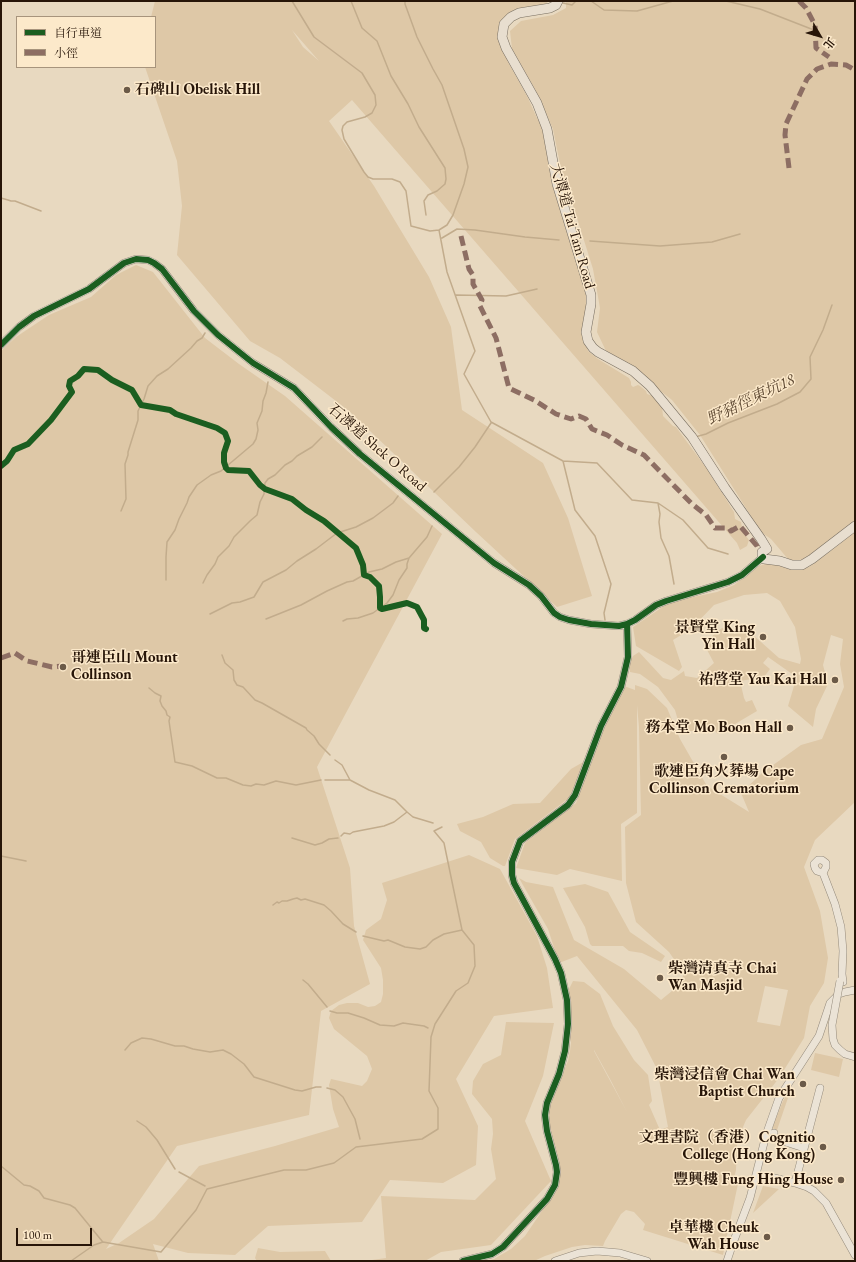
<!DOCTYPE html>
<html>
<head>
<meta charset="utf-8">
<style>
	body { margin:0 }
	#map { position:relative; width:856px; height:1262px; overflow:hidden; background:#e8d9c0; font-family:"EB Garamond","Noto Serif TC",serif }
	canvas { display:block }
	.frame { position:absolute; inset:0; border:2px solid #271508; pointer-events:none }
	.legend { position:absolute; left:16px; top:16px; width:140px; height:52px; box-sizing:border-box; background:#fce9ca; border:1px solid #a7947c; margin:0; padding:5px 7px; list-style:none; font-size:12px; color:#271508 }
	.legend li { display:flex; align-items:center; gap:8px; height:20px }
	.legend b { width:20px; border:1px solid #a7947c }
	.north { position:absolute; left:800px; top:16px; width:40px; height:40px; -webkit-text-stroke:3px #fce9ca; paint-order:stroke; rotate:128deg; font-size:11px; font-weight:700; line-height:16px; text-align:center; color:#271508 }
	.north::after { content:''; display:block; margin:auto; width:14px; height:18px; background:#271508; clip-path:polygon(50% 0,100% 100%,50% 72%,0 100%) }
	.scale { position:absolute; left:16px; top:1228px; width:76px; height:18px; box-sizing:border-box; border:2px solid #271508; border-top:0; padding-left:5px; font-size:12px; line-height:14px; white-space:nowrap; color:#271508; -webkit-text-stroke:3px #fce9ca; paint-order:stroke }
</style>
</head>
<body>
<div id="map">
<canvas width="856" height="1262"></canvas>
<div class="frame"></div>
<ul class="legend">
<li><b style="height:5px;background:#1b5e20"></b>自行車道</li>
<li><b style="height:5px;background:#8d6e63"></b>小徑</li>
</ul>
<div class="north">北</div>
<div class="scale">100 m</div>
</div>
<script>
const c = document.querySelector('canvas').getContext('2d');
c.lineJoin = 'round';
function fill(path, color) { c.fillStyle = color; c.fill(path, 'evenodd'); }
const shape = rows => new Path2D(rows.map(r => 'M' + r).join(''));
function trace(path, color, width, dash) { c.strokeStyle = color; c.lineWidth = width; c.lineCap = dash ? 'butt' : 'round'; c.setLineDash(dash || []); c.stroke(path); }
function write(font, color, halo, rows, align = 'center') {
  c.font = font + ' "EB Garamond","Noto Serif TC",serif'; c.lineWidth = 3; c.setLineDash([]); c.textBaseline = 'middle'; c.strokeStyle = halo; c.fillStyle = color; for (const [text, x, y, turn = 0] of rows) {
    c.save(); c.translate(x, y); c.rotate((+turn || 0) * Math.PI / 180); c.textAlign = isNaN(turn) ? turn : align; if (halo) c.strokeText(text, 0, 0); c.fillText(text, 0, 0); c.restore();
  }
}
fill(shape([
	[155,1,549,1,544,5,518,10,500,40,508,62,527,96,537,118,541,125,546,142,551,180,588,296,586,344,588,351,598,359,629,378,631,382,631,385,633,387,638,385,640,386,646,391,647,394,653,396,662,407,663,416,673,426,676,427,707,469,734,512,735,519,741,522,743,532,749,540,747,546,740,550,737,543,352,100,329,121,374,186,429,277,451,327,462,410,543,463,568,518,592,596,557,607,476,532,349,411,280,358,250,341,177,255,182,206,177,161,145,67,155,67,155,17,151,17],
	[292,30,319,61,303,47],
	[566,1,855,1,855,520,835,537,805,559,793,561,788,559,771,539,761,532,700,435,672,400,626,364,606,351,597,332,600,308,593,269,560,164,553,129,536,91,512,49,510,31,521,21,553,15,566,8],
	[136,265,153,272,205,338,239,364,285,396,442,534,317,767,350,868,354,926,370,984,321,1011,309,1115,177,1146,106,1249,119,1243,154,1219,199,1166,275,1146,339,1127,333,1109,329,1085,331,1079,362,1086,367,1081,372,1069,367,1056,334,1029,329,1018,331,1011,339,1005,347,1003,358,1003,368,1007,375,1006,381,1002,383,994,383,980,381,968,363,940,366,930,381,919,387,900,382,883,469,855,500,869,537,936,547,968,553,1008,494,1016,456,1079,478,1126,476,1165,443,1183,390,1180,362,1222,268,1226,235,1255,188,1253,153,1244,159,1261,1,1261,1,351,16,337,49,315,91,297,116,275],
	[855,531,855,802,815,840,804,867,820,911,828,958,824,983,810,1006,804,1038,779,1078,746,1120,737,1141,736,1170,734,1178,739,1179,723,1255,643,1230,645,1224,634,1212,626,1210,621,1214,605,1241,603,1246,585,1245,572,1247,545,1256,534,1261,487,1261,494,1259,511,1249,525,1236,552,1196,560,1173,548,1128,548,1105,568,1061,570,1051,571,1043,567,993,573,981,584,982,600,994,613,1026,634,1060,648,1075,652,1101,649,1105,660,1130,668,1127,657,1069,637,1030,577,956,559,963,548,929,519,878,526,882,553,887,574,940,624,969,661,1000,678,986,684,974,669,952,636,922,626,883,625,827,641,815,639,727,637,705,637,813,621,824,622,881,570,869,557,875,516,868,525,843,576,803,605,725,624,686,635,690,635,685,647,689,667,708,680,739,707,786,749,812,741,793,762,773,801,745,822,739,844,687,840,664,843,639,831,635,823,665,828,684,816,709,813,727,788,706,794,686,795,676,768,657,763,663,770,669,764,677,740,681,744,698,746,702,752,700,757,711,718,734,715,731,681,731,675,710,658,687,640,674,630,672,630,662,633,656,639,652,663,678,671,680,684,671,685,676,697,678,714,663,705,646,714,634,722,628,752,634,779,658,800,664,801,659,795,627,780,601,767,593,744,595,714,605,691,629,673,640,682,667,679,671,636,646,633,627,670,602,717,592,734,585,759,566,775,561,802,569,809,567,840,544],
	[765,986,788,990,780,1026,757,1022],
	[594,1050,610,1079,627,1112,594,1051],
	[585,761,569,798,515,839,505,866,503,866,490,858,481,842,460,831,457,824,483,817,513,804,540,803,571,769],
	[585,884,608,892,630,932,665,956,661,962,642,953,629,951,623,946,592,946,590,944,585,927,563,888],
	[506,1022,554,1023,543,1076,525,1121,551,1181,491,1245,441,1252,425,1261,365,1261,386,1258,381,1196,475,1200,496,1179,491,1149,493,1134,492,1119,472,1094,473,1081,483,1064,501,1055],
	[815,1053,843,1059,839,1077,811,1070],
	[789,1091,790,1092,777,1130,772,1128,783,1101],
	[763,1186,779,1189,753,1213],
	[258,1248,280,1252,325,1251,331,1261,257,1261,255,1258]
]), '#dec8a7');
trace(shape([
	[292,1,314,37,362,73,375,95,376,105,372,113,365,117,347,122,343,126,342,130,344,139,364,172,368,177,373,179,392,179,400,182,406,191,411,226,430,231,439,230,447,225,453,215,464,184,468,167,464,149,442,85,433,69,417,37,405,4,405,1],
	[351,1,362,28,377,41,391,76,408,104,419,127,445,168,446,179,445,184,437,191,428,195,424,201,426,215],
	[591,1,604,10,637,11,673,1],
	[726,1,760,9,819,32],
	[563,3,572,5,576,1],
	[1,198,8,200,11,201,15,201,41,211],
	[439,230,447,272,475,351,464,374,491,422,563,461,597,463,632,500,658,503,683,520,708,548,728,554],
	[442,238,457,229,475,230,525,237,559,240],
	[590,241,660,246,712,242,740,234],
	[456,295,506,296,537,289],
	[695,437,706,434,728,423,777,404,800,392,811,379,810,357,823,330,832,305],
	[563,461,575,510,595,536,611,584,604,613,605,620],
	[434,492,459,467,475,447,491,423],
	[658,503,660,514,659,522,661,538,669,556,674,584],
	[121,511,126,499,125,464,128,455,128,452,138,420,138,411,144,399,148,386,157,376,168,369,191,348,197,341,202,338,205,333],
	[166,580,166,557,167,542,175,530,179,519,187,503,189,497,197,485,211,475,221,471,253,444,256,439,258,430,257,423,262,411,263,401,266,393,268,382],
	[203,583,207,575,215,564,218,557,229,546,234,537,250,521,257,515,260,502,264,494,265,483,268,479,275,475,285,465,292,461,297,456,312,447,322,437],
	[210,614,232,603,240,602,254,597,263,582,286,570,297,561,316,549,337,533,356,527,373,518,393,503,398,496],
	[266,619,301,605,327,591,347,582,353,581,369,572,382,569,396,562,409,558],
	[343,621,347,619,358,618,373,613,387,603,393,595,399,580,407,568,407,564,409,558,427,537,432,526],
	[222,655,225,663,233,670,234,680,237,685,243,687,255,700,262,703,306,728,307,730,314,736,319,744,330,755],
	[149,688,155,693,161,696,160,701,162,706,166,711,167,715,170,717,169,721,175,762,192,766,217,778,226,778,243,785,251,786,256,784,264,785,276,781,296,785,321,780],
	[335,760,342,765,350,780],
	[325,780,350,780,369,790,395,800,407,812,413,817,433,823],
	[341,836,344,833,350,834,353,832,384,826,394,822,407,812],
	[292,838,315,845,322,843,329,839,338,838],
	[1,856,26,861],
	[273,905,277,902,279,903,282,901,287,901,293,899,297,898,301,900,305,899,324,905,331,911,343,924,356,932],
	[363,936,384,941,388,940,405,947,420,949,426,947,433,940,444,934,462,930],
	[303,980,308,984,327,1007],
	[330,1011,337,1013,348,1013,364,1018,380,1025,394,1026,403,1023,424,1026,428,1028],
	[125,1050,131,1043,142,1038,151,1039,175,1046,184,1046,193,1049,210,1052,223,1050,231,1054,244,1064,254,1077,295,1090,302,1091,316,1087,321,1087],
	[327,1088,335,1090,343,1097,355,1119,360,1139],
	[137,1121,146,1127,157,1140,175,1169],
	[1,1166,24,1185,30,1186,39,1191,44,1198,70,1205,75,1208,102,1241],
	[179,1172,205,1186],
	[71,1261,94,1245,103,1242,161,1252,196,1210,207,1189,284,1170,306,1170,334,1163,356,1147,422,1139,438,1129,438,1108,429,1091,431,1037,435,1024,456,991,468,983,475,966,474,945,462,930,444,843,434,831,442,827]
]), '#c2ac8c', 1.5);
const minor = shape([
	[1,345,19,327,34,316,89,289,124,263,136,259,148,260,154,263,162,269,194,311,218,335,253,363,294,388,331,427,360,454,494,563,529,585,541,596,554,613,560,617,569,620,591,624,619,626,627,624,635,620,656,605,666,601,728,582,742,575,763,557],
	[823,873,817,871,815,868,814,864,818,860,822,860,826,863,826,867,823,873,835,904,841,927,843,951,842,974,843,982],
	[774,1133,773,1138,804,1148],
	[756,1176,766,1176,795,1183,807,1187,814,1191,826,1203,855,1255],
	[795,1183,820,1088],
	[463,1261,492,1254,503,1247,547,1199,555,1185,557,1172,556,1165,547,1131,545,1115,547,1103,559,1074,565,1051,568,1024,567,1000,561,973,555,959,514,883,512,875,512,862,520,841,568,805,575,795,601,726,621,687,628,657,627,624],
	[555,1261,579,1253,597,1251,620,1253,647,1261],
	[727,1261,733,1243,750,1198,766,1135,779,1098,819,1036,830,1003,839,994,845,992,855,990]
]);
const major = shape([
	[558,1,556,5,550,8,519,13,511,17,504,24,502,37,506,48,537,103,547,129,557,184,591,295,591,304,586,332,588,341,593,348,598,352,633,371,650,386,692,437,725,488,761,539,767,549],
	[767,549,762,552,762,556,764,559,780,561,792,565,802,565,812,559,855,526]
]);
trace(minor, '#93897a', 8);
trace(major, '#786e60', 10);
trace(minor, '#ebe3d6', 7);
trace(major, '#e8decf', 9);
const minorBridge = shape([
	[840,981,832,1025,833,1039,835,1045,840,1050,845,1054,855,1057]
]);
trace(minorBridge, '#93897a', 8, []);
trace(minorBridge, '#ebe3d6', 7);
trace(shape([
	[799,1,806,8,815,25,816,48,829,57],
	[789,168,785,135,786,124,807,79,817,69,831,64,846,65,855,70],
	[461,236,469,269,473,275,473,284,482,300,480,306,496,338,509,388,534,400,556,414,571,419,579,416,586,419,592,429,607,435,622,445,644,455,692,504,706,515,715,528,729,528,731,531,740,526,757,546,759,550],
	[1,658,15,653,27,661,40,664,52,667,64,666]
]), '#8d6e63', 5, [10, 5]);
trace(shape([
	[1,345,19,327,34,316,89,289,124,263,136,259,148,260,154,263,162,269,194,311,218,335,253,363,294,388,331,427,360,454,494,563,529,585,541,596,554,613,560,617,569,620,591,624,619,626,627,624,635,620,656,605,666,601,728,582,742,575,763,557],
	[1,466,7,461,14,450,28,444,51,420,72,392,69,386,70,381,78,376,84,369,98,370,112,380,132,390,141,405,170,410,176,414,217,428,225,433,228,441,224,453,224,462,226,468,228,470,249,471,260,485,265,489,292,499,306,510,324,521,356,548,363,565,364,575,370,577,379,586,380,597,380,608,382,609,407,603,417,607,424,620,424,628,426,629],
	[463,1261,492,1254,503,1247,547,1199,555,1185,557,1172,556,1165,547,1131,545,1115,547,1103,559,1074,565,1051,568,1024,567,1000,561,973,555,959,514,883,512,875,512,862,520,841,568,805,575,795,601,726,621,687,628,657,627,624]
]), '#1b5e20', 6);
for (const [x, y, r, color] of [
	[127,90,4,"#6b5a48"],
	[763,637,4,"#6b5a48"],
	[63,667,4,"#6b5a48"],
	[835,680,4,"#6b5a48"],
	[790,728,4,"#6b5a48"],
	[724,757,4,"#6b5a48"],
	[660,978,4,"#6b5a48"],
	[803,1084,4,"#6b5a48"],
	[823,1147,4,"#6b5a48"],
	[841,1180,4,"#6b5a48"],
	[767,1237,4,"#6b5a48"]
]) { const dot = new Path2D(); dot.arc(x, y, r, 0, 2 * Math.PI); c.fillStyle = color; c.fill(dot); trace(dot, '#fce9ca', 1.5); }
write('bold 15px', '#271508', '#fce9ca', [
	["石碑山 Obelisk Hill",135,90,"left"],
	["景賢堂 King",755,628],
	["Yin Hall",755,645],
	["哥連臣山 Mount",71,658,"left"],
	["Collinson",71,675,"left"],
	["祐啓堂 Yau Kai Hall",827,680],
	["務本堂 Mo Boon Hall",782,728],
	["歌連臣角火葬場 Cape",724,772,"center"],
	["Collinson Crematorium",724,789,"center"],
	["柴灣清真寺 Chai",668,969,"left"],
	["Wan Masjid",668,986,"left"],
	["柴灣浸信會 Chai Wan",795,1075],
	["Baptist Church",795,1092],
	["文理書院（香港）Cognitio",815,1138],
	["College (Hong Kong)",815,1155],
	["豐興樓 Fung Hing House",833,1180],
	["卓華樓 Cheuk",759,1228],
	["Wah House",759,1245]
], 'right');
write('15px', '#271508', '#fce9ca', [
	["大潭道 Tai Tam Road",572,226,74],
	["石澳道 Shek O Road",377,448,41]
]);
write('italic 16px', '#5f4a34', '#fce9ca', [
	["野豬徑東坑18",751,400,-26]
]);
</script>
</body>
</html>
